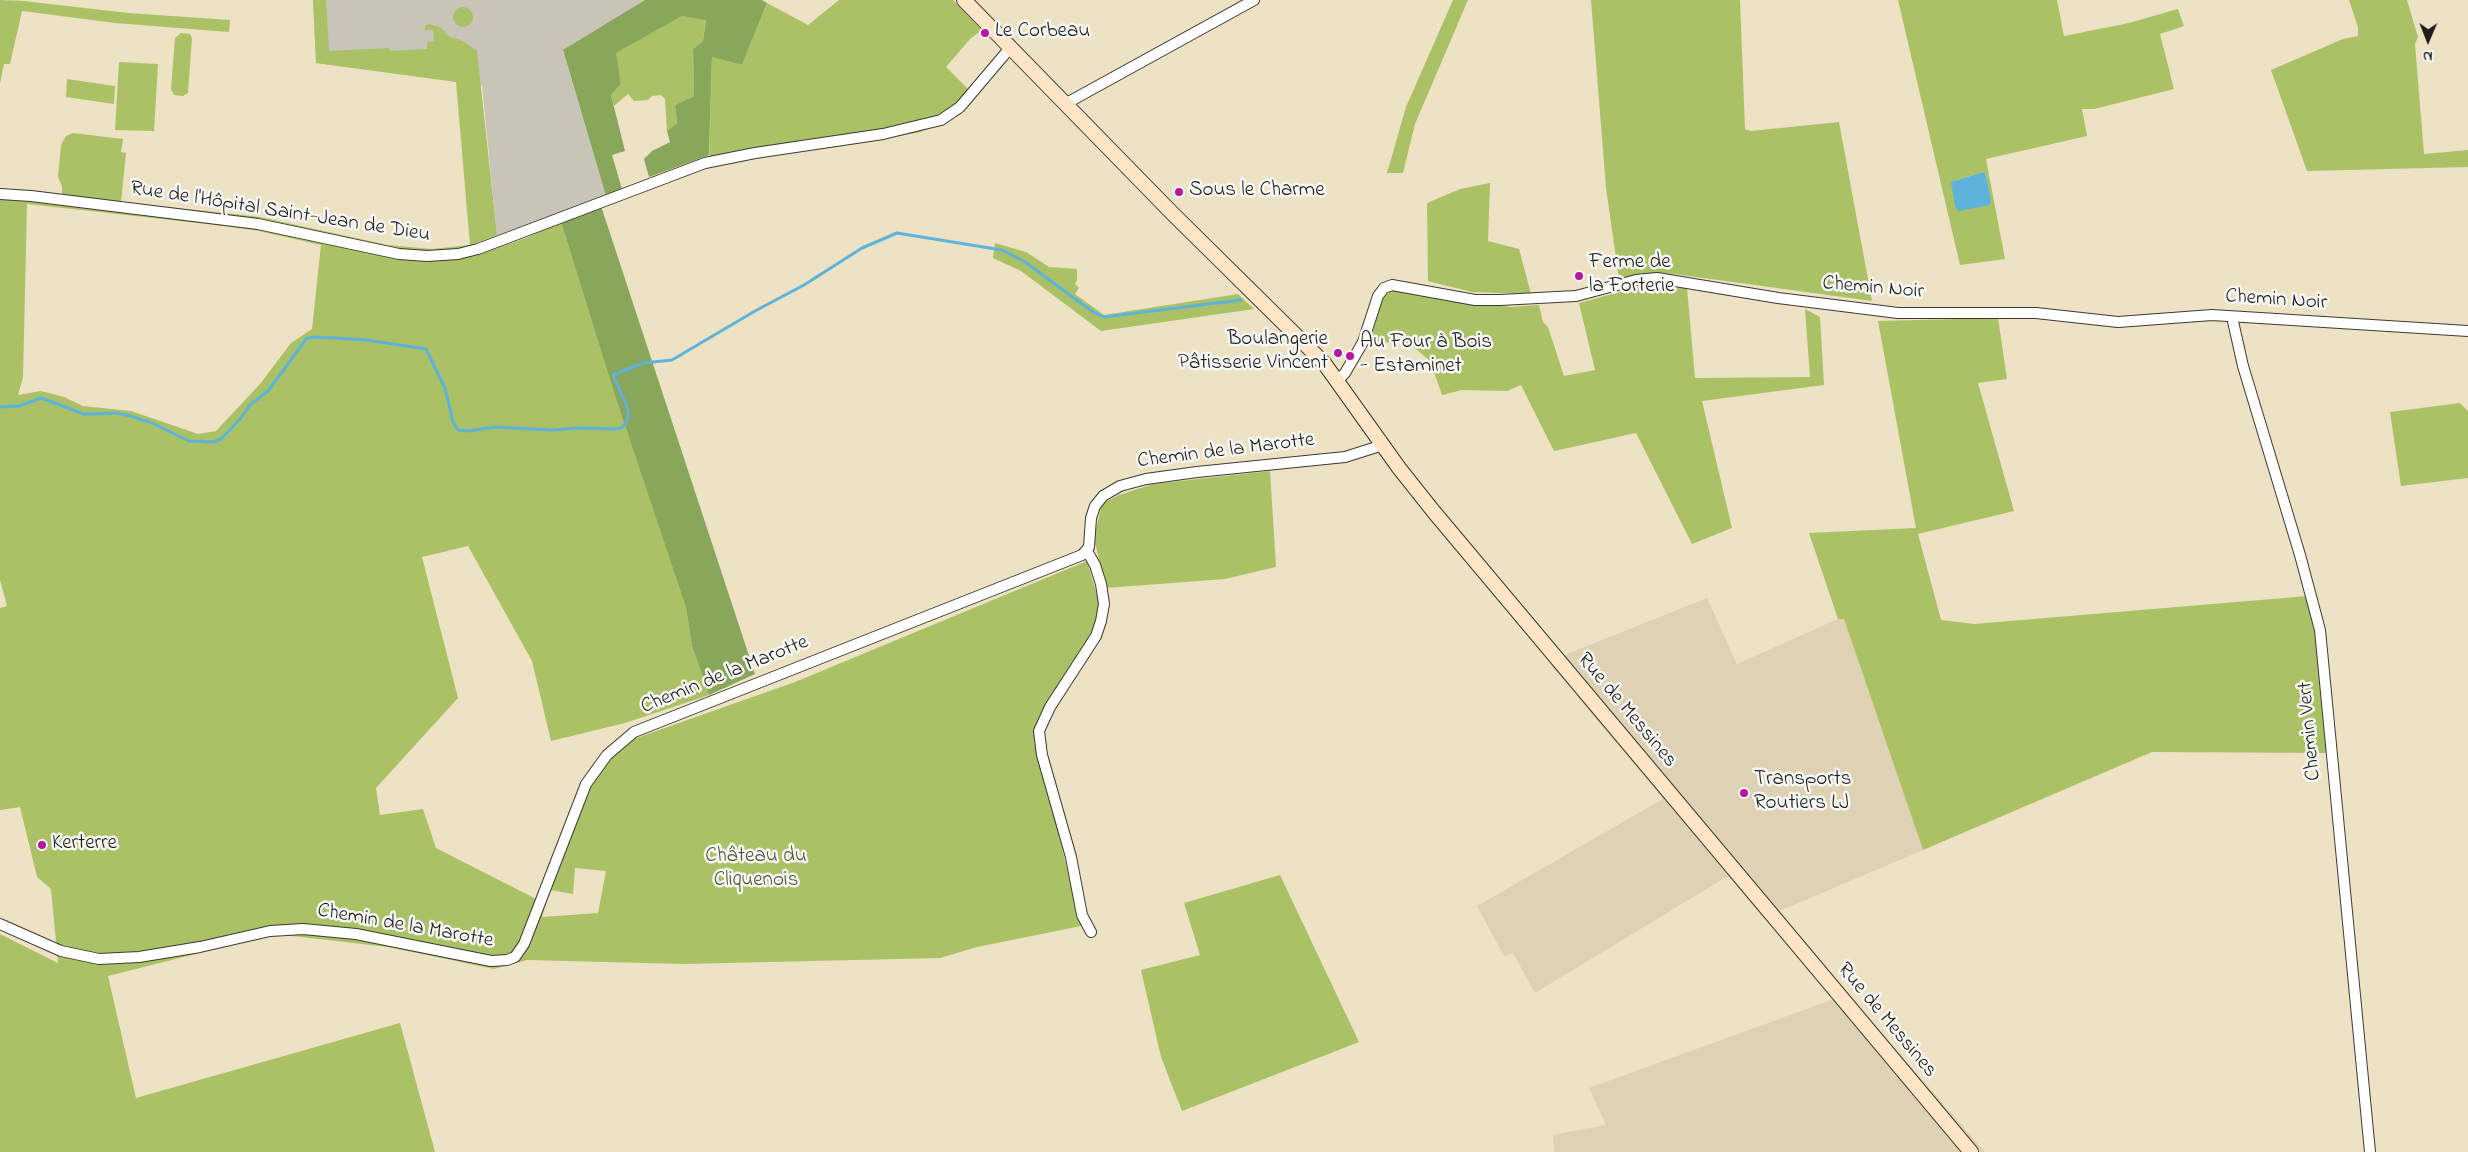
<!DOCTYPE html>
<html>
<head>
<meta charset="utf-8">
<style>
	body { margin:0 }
	#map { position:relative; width:2468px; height:1152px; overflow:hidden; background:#ede2c4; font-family:"Indie Flower",sans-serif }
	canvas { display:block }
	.north { position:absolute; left:2403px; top:15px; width:50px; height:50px; -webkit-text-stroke:4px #f6f6f2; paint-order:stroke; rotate:181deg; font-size:14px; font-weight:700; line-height:20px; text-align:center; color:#1c1c1c }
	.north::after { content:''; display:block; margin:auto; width:18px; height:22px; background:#1c1c1c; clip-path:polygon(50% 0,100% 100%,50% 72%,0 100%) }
</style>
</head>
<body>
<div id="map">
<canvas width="2468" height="1152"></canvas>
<div class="north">N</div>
</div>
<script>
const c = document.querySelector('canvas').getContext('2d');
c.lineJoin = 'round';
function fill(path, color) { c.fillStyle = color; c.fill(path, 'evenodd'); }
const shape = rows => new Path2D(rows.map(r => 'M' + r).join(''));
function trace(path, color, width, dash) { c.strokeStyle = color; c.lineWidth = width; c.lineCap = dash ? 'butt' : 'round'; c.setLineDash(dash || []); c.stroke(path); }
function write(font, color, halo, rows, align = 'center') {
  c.font = font + ' "Indie Flower",sans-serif'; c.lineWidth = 5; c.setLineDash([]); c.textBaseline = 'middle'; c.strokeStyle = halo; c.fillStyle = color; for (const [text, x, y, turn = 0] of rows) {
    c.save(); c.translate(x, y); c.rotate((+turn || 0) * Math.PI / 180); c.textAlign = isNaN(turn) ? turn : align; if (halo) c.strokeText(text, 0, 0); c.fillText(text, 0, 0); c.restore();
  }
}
fill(shape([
	[1707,598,1737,664,1838,619,1844,619,1923,850,1763,918,1728,876,1535,993,1513,953,1504,956,1477,906,1663,799,1550,664,1567,654],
	[1848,994,1985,1152,1554,1152,1553,1135,1606,1125,1589,1088]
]), '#dfd2b4');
fill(shape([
	[313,0,645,0,563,51,606,196,497,235,482,85,316,63]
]), '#c8c4b8');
fill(shape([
	[0,0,24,1,128,13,230,20,229,32,115,23,22,11,10,64,4,64,0,83],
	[313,0,326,0,329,51,389,48,390,51,427,49,427,42,434,41,433,30,425,30,425,26,429,24,440,27,450,37,463,41,477,51,497,235,471,245,472,257,526,238,561,222,615,396,686,608,692,646,709,695,625,723,551,741,532,661,468,546,422,557,458,698,376,788,380,815,423,809,436,848,546,904,542,917,598,913,606,871,575,868,573,894,550,890,592,785,610,758,625,742,795,682,1087,561,1099,602,1097,627,1036,741,1081,926,977,947,940,958,684,964,527,960,494,969,388,947,275,934,108,976,136,1098,400,1023,435,1152,0,1152,0,934,58,963,51,889,37,877,20,807,0,810,0,608,7,606,0,580,0,189,62,195,62,186,58,177,61,145,66,136,73,133,123,139,121,152,126,153,121,202,260,217,388,245,432,249,470,245,456,82,316,63],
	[27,204,207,224,254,230,321,245,312,329,291,343,260,384,216,431,198,434,131,411,83,406,64,397,41,391,18,395,23,377],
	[839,0,953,0,982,30,970,39,946,67,976,97,960,115,921,132,877,140,744,156,709,166,712,57,742,65,767,3,808,25],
	[1453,0,1468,0,1415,124,1403,173,1387,173,1406,107],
	[1591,0,1740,0,1745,129,1751,131,1839,122,1872,301,1674,274,1653,273,1619,279,1606,188],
	[1898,0,2057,0,2064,36,2129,23,2178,9,2184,26,2160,34,2174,89,2094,109,2082,109,2087,136,1986,159,2005,259,1960,265],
	[1980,173,1985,173,1986,176,1991,202,1951,182],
	[2349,0,2407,0,2418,37,2415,44,2424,154,2468,150,2468,167,2307,171,2271,70,2343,39,2358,36,2358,27],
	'453 17a10 10 0 1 1 20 0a10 10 0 1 1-20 0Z',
	[682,16,706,19,703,41,693,49,694,96,675,105,677,123,667,131,665,99,661,95,652,96,648,100,634,101,628,94,614,106,611,95,621,84,615,53],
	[181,33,190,34,192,38,188,93,183,96,174,95,171,89,175,38],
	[119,62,158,64,154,131,115,130],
	[67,79,115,86,114,104,66,97],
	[1490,183,1488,241,1519,249,1531,294,1472,292,1428,281,1427,203,1460,189],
	[995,243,1026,252,1049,267,1077,269,1077,280,1075,284,1079,288,1075,294,1104,315,1238,294,1254,309,1101,331,1021,271,993,258],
	[1642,286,1687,288,1695,378,1810,377,1805,309,1820,317,1824,385,1702,401,1732,528,1692,544,1636,433,1554,451,1521,385,1507,391,1462,390,1442,395,1430,361,1409,343,1370,342,1383,295,1393,290,1511,307,1539,305,1543,322,1548,327,1564,376,1595,370,1579,303],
	[1998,318,2007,379,1978,383,2014,511,1918,534,1941,620,1974,624,2308,596,2316,636,2328,753,2152,752,1923,850,1844,619,1838,619,1809,533,1916,528,1878,321],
	[2460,403,2468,411,2468,478,2401,486,2390,412],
	[1270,471,1276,567,1225,579,1105,588,1094,537,1102,504,1119,495,1153,484],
	[1280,875,1359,1042,1182,1111,1161,1057,1141,970,1200,955,1184,903]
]), '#abc165');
fill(shape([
	[645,0,762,0,767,3,742,65,712,57,709,155,649,177,644,159,652,151,670,142,667,131,677,123,675,105,694,96,693,49,703,41,706,20,682,16,616,53,621,84,611,95,625,151,612,155,622,189,606,196,563,50],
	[601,206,755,674,709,695,692,646,686,608,615,396,561,222]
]), '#88a75a');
fill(shape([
	[1980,173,1985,173,1986,176,1991,199,1990,205,1958,211,1955,206,1951,182]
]), '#5db3da');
trace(shape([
	[0,407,19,406,41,398,84,414,117,413,130,416,150,422,189,441,214,442,221,439,241,418,250,405,268,391,307,338,317,337,367,340,426,349,445,388,453,422,458,430,469,431,494,427,552,430,578,428,617,429,623,427,628,418,628,409,613,375,643,363,672,360,755,311,804,285,862,248,897,233,1002,250,1025,262,1093,312,1104,317,1241,300]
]), '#5db3da', 3);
const street = shape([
	[1065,104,1254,0],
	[0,194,31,196,258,224,399,254,427,256,458,254,478,249,705,163,755,153,883,134,941,120,960,107,1010,48],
	[2232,317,2243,366,2300,555,2320,630,2370,1152],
	[1338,380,1345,373,1363,342,1378,296,1384,288,1392,285,1475,300,1500,300,1576,296,1636,280,1657,278,1778,298,1898,313,2036,313,2118,322,2212,315,2468,331],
	[1087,551,1095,565,1101,584,1104,604,1101,621,1096,636,1050,707,1039,731,1042,755,1071,857,1082,915,1091,932],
	[0,924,61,951,99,959,139,957,200,947,270,931,303,929,356,934,491,961,507,960,515,957,524,944,586,784,607,755,634,732,1082,555,1089,547,1091,518,1095,506,1103,496,1120,486,1146,479,1197,472,1345,457,1383,445]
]);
const secondary = shape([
	[964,0,1172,213,1324,363,1399,468,1434,512,1971,1152]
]);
trace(street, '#3b3a35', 12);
trace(secondary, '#3b3a35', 16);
trace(street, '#fff', 10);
trace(secondary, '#ffe4c6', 14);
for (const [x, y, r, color] of [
	[985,33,5,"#b5179e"],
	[1179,192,5,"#b5179e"],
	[1579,276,5,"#b5179e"],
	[1338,353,5,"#b5179e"],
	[1350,356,5,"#b5179e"],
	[1744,793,5,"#b5179e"],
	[42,845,5,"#b5179e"]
]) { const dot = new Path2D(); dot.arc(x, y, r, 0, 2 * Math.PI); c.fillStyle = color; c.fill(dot); trace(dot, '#f6f6f2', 2); }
write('21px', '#1c1c1c', '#f6f6f2', [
	["Le Corbeau",995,33],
	["Sous le Charme",1189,192],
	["Ferme de",1589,264],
	["la Forterie",1589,288],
	["Boulangerie",1328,341,"right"],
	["Pâtisserie Vincent",1328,365,"right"],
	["Au Four à Bois",1360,344],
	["- Estaminet",1360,368],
	["Transports",1754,781],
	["Routiers LJ",1754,805],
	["Kerterre",52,845]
], 'left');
write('21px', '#1c1c1c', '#f6f6f2', [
	["Rue de l'Hôpital Saint-Jean de Dieu",280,213,9],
	["Chemin Noir",1873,289,5],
	["Chemin Noir",2276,301,4],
	["Chemin de la Marotte",1226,452,-7],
	["Chemin de la Marotte",725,676,-22],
	["Rue de Messines",1626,711,50],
	["Chemin Vert",2311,731,-95],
	["Chemin de la Marotte",405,927,10],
	["Rue de Messines",1886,1021,50]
]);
write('21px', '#4e5636', '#f6f6f2', [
	["Château du",756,858],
	["Cliquenois",756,882]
]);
</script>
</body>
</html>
